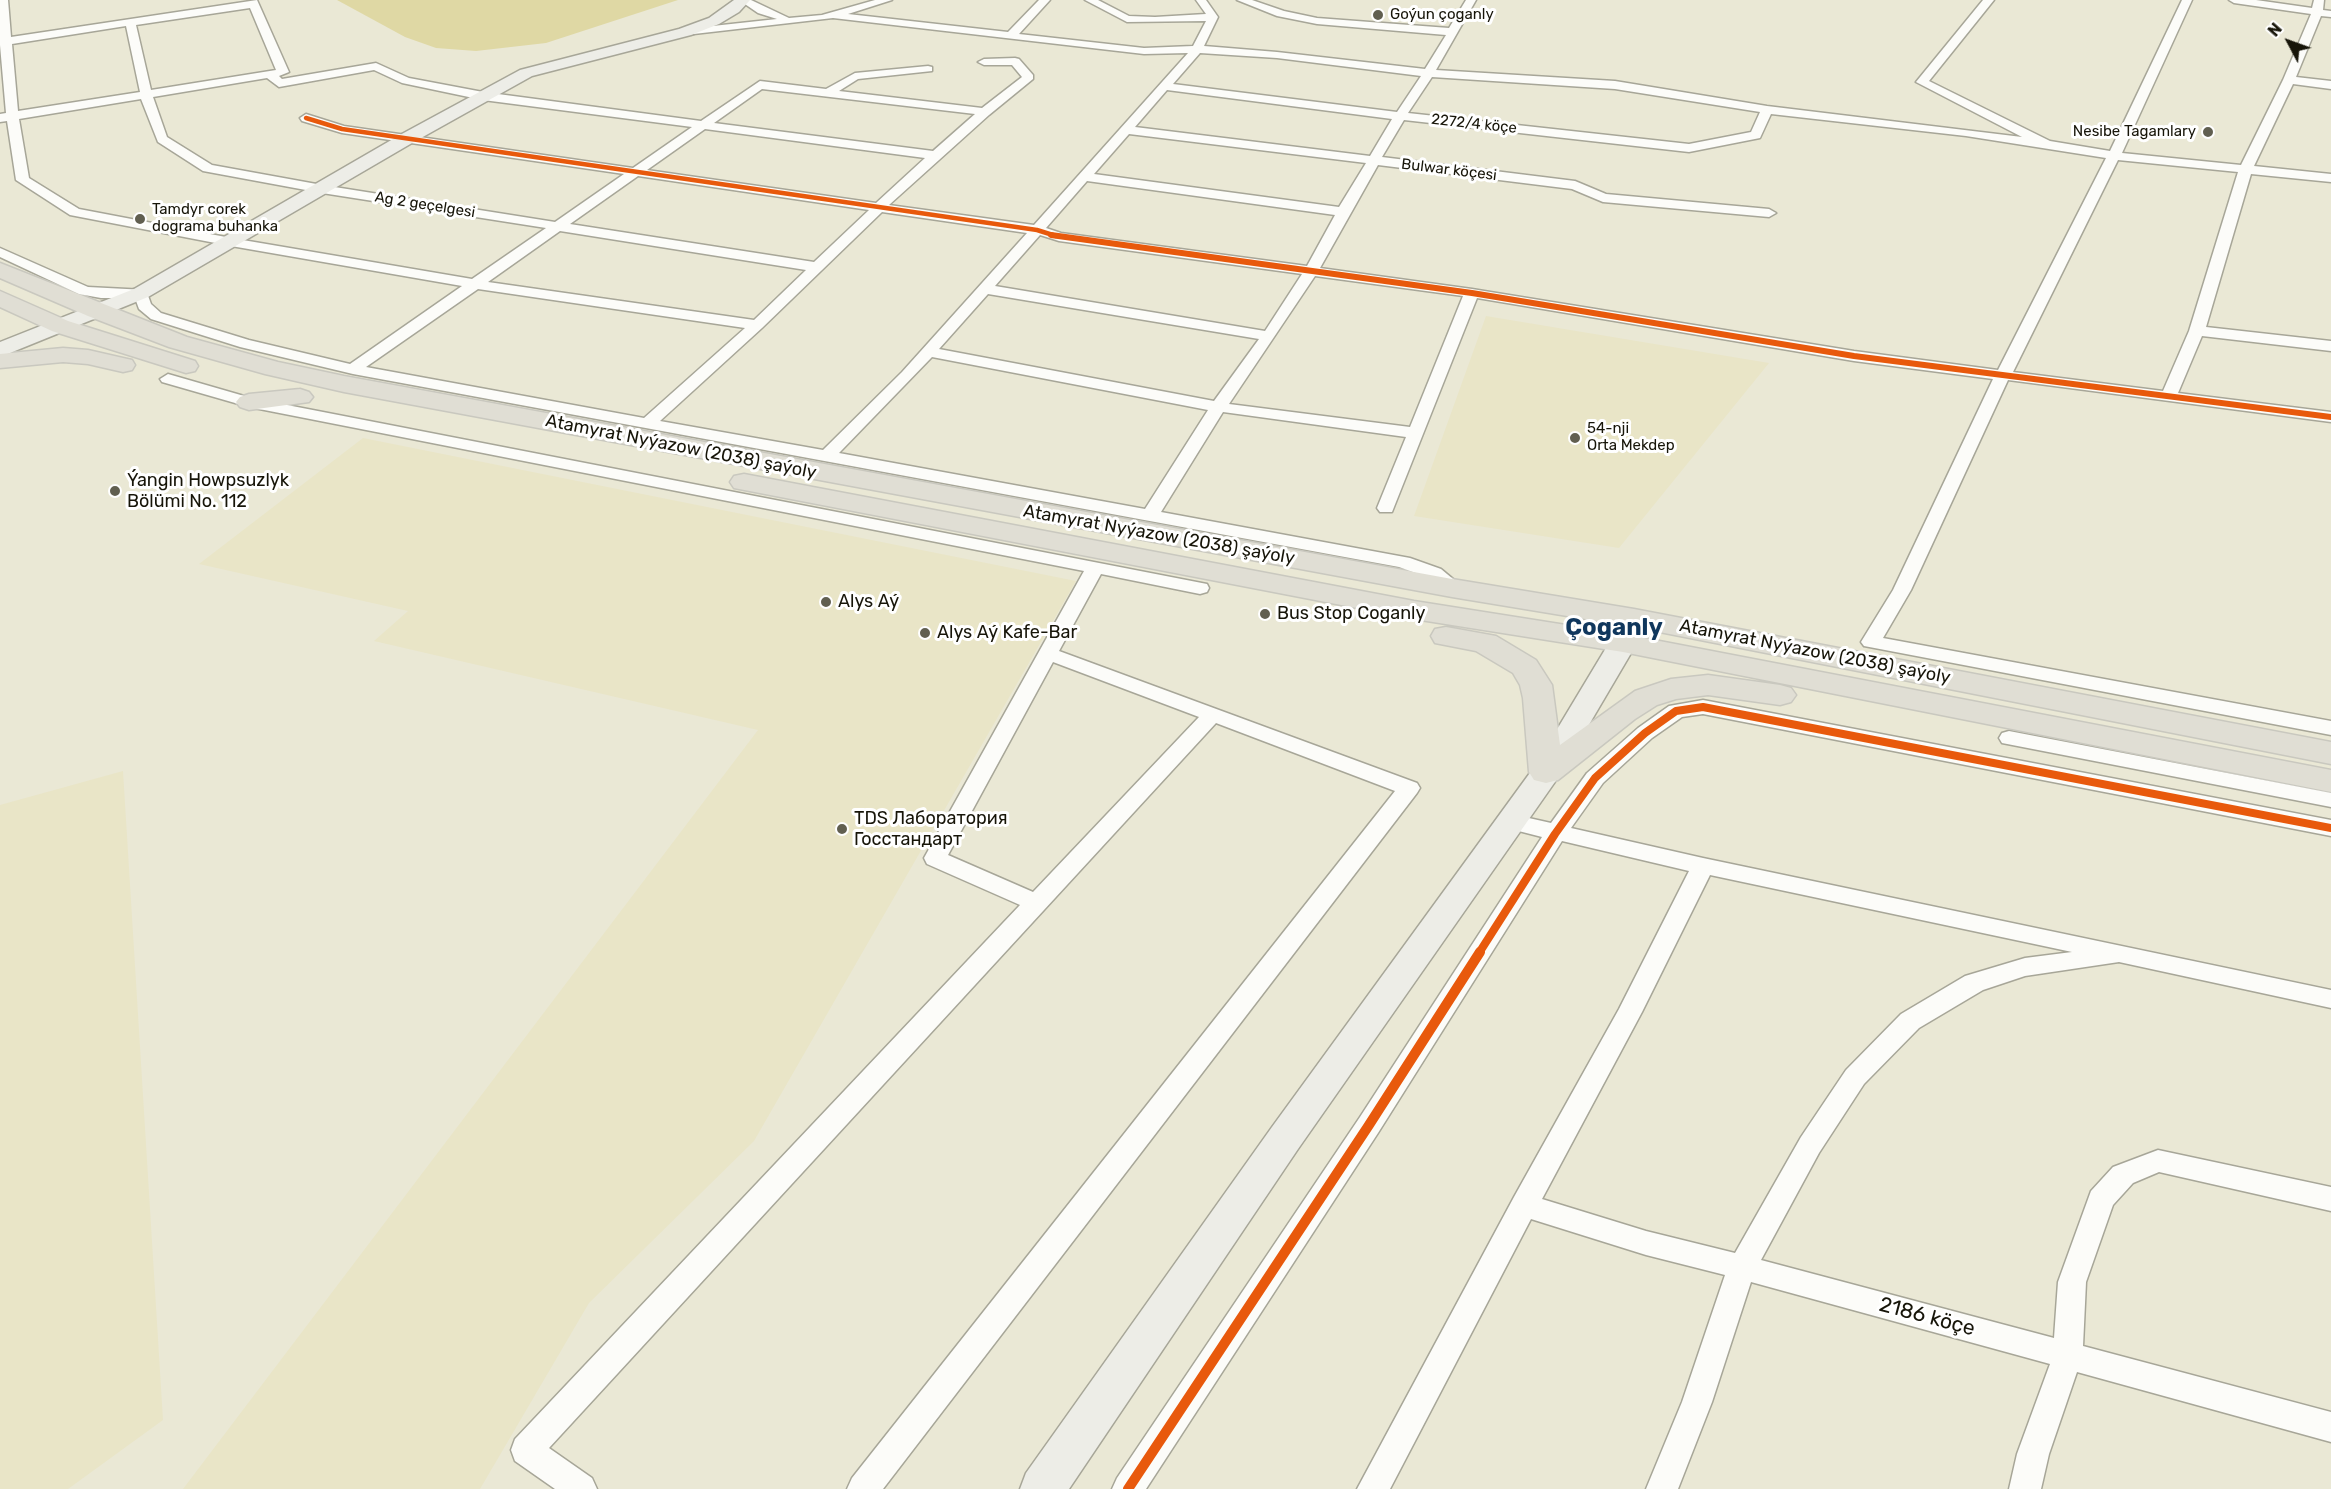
<!DOCTYPE html>
<html>
<head>
<meta charset="utf-8">
<style>
	body { margin:0 }
	#map { position:relative; width:2331px; height:1489px; overflow:hidden; background:#eae8d5; font-family:Rubik,sans-serif }
	canvas { display:block }
	.north { position:absolute; left:2259px; top:12px; width:60px; height:60px; -webkit-text-stroke:4px #fff; paint-order:stroke; rotate:311deg; font-size:16px; font-weight:700; line-height:24px; text-align:center; color:#171509 }
	.north::after { content:''; display:block; margin:auto; width:21px; height:27px; background:#171509; clip-path:polygon(50% 0,100% 100%,50% 72%,0 100%) }
</style>
</head>
<body>
<div id="map">
<canvas width="2331" height="1489"></canvas>
<div class="north">N</div>
</div>
<script>
const c = document.querySelector('canvas').getContext('2d');
c.lineJoin = 'round';
function fill(path, color) { c.fillStyle = color; c.fill(path, 'evenodd'); }
const shape = rows => new Path2D(rows.map(r => 'M' + r).join(''));
function trace(path, color, width, dash) { c.strokeStyle = color; c.lineWidth = width; c.lineCap = dash ? 'butt' : 'round'; c.setLineDash(dash || []); c.stroke(path); }
function write(font, color, halo, rows, align = 'center') {
  c.font = font + ' Rubik,sans-serif'; c.lineWidth = 6; c.setLineDash([]); c.textBaseline = 'middle'; c.strokeStyle = halo; c.fillStyle = color; for (const [text, x, y, turn = 0] of rows) {
    c.save(); c.translate(x, y); c.rotate((+turn || 0) * Math.PI / 180); c.textAlign = isNaN(turn) ? turn : align; if (halo) c.strokeText(text, 0, 0); c.fillText(text, 0, 0); c.restore();
  }
}
fill(shape([
	[1486,316,1769,363,1619,548,1414,516],
	[363,438,1076,581,754,1141,589,1303,480,1489,183,1489,758,730,374,641,408,611,199,564],
	[123,771,163,1420,68,1489,0,1489,0,805]
]), '#e9e5c7');
fill(shape([
	[337,0,678,0,546,43,476,51,436,48,405,37]
]), '#dfd8a4');
const street = shape([
	[0,0,8,0,11,37,257,0,289,72,279,76,282,79,376,63,409,78,483,92,701,121,760,81,826,89,855,73,928,66,932,67,932,71,858,79,839,91,982,108,1022,77,1012,65,984,65,978,62,984,59,1015,58,1019,59,1033,75,1033,79,989,115,889,205,1034,225,1188,53,1144,54,833,18,685,35,680,32,685,29,777,19,758,13,739,0,751,0,789,18,822,15,875,0,892,0,848,14,1008,32,1039,0,1050,0,1019,34,1144,48,1193,46,1206,21,1127,22,1085,0,1098,0,1129,16,1155,17,1206,14,1196,0,1206,0,1218,17,1204,46,1277,52,1425,69,1446,35,1317,24,1277,16,1237,0,1252,0,1284,11,1317,18,1449,28,1466,0,1476,0,1436,70,1615,81,1767,106,2022,137,1916,82,1983,0,1994,0,1929,81,2050,141,2110,151,2182,0,2192,0,2122,153,2241,165,2283,80,2311,14,2234,3,2229,0,2256,0,2312,8,2314,0,2324,0,2323,10,2331,11,2331,17,2321,16,2296,77,2331,81,2331,89,2293,84,2254,166,2331,174,2331,182,2251,174,2206,327,2331,341,2331,351,2202,336,2178,393,2331,412,2331,422,2008,380,1911,590,1883,638,2331,721,2331,735,1864,646,1861,642,1893,590,1993,379,1854,361,1477,298,1392,512,1380,512,1377,508,1406,437,1223,412,1161,512,1410,558,1441,569,1459,584,1461,588,1459,592,1452,594,1445,592,1427,577,1399,567,353,374,240,347,151,319,139,309,135,298,101,298,79,294,0,257,0,248,88,287,146,290,151,304,161,313,249,340,350,364,462,286,231,246,70,215,16,180,7,121,0,122,0,114,6,113,0,45,0,0],
	[250,8,276,70,151,90,136,25,250,8],
	[126,26,140,92,18,111,12,44,126,26],
	[1200,53,1277,58,1421,76,1397,112,1173,84,1200,53],
	[374,70,402,83,483,100,692,127,633,168,344,126,306,114,300,118,302,121,342,133,624,174,555,222,322,185,212,165,167,137,153,97,267,78,279,87,374,70],
	[1432,77,1615,89,1760,112,1751,132,1689,144,1408,113,1432,77],
	[762,89,975,114,933,151,714,123,762,89],
	[1167,90,1392,119,1370,156,1135,127,1167,90],
	[141,99,158,142,203,171,322,193,546,228,472,279,231,238,79,209,29,178,19,119,141,99],
	[1771,114,1966,136,2106,158,1998,370,1854,351,1472,289,1320,268,1378,165,1572,189,1603,202,1769,217,1776,213,1769,209,1606,194,1575,181,1382,157,1404,120,1689,152,1760,138,1771,114],
	[705,129,925,158,876,203,647,170,705,129],
	[1129,134,1366,163,1339,207,1094,174,1129,134],
	[2118,160,2238,172,2189,331,2163,391,2013,372,2118,160],
	[638,176,869,210,814,262,570,224,638,176],
	[1087,181,1335,215,1307,266,1061,233,1046,228,1087,181],
	[882,212,1027,233,902,372,823,450,660,421,762,328,882,212],
	[560,231,806,270,754,320,488,282,560,231],
	[1040,235,1059,241,1302,274,1265,331,995,286,1040,235],
	[1315,276,1463,296,1410,427,1229,404,1315,276],
	[478,289,745,328,644,418,366,367,478,289],
	[988,294,1259,339,1214,401,939,349,988,294],
	[932,357,1208,410,1145,509,839,453,932,357],
	[168,374,251,398,1207,584,1209,588,1207,592,1200,594,1101,574,1059,651,1417,783,1420,788,1417,793,883,1489,847,1489,852,1478,1395,791,1216,723,549,1448,592,1478,597,1489,555,1489,515,1461,511,1450,515,1439,1020,905,927,864,924,858,1084,571,249,407,162,382,160,379,168,374],
	[1053,662,1199,717,1033,892,948,855,1053,662],
	[1703,700,2331,820,2331,836,1703,714,1682,717,1652,738,1603,783,1571,828,1703,858,2331,990,2331,1008,2119,962,2025,976,1983,990,1919,1028,1864,1084,1819,1153,1761,1260,2054,1338,2058,1282,2091,1191,2113,1167,2158,1150,2331,1187,2331,1211,2159,1172,2133,1183,2113,1205,2086,1282,2083,1346,2331,1412,2331,1442,2077,1372,2049,1454,2041,1489,2009,1489,2017,1454,2050,1364,1751,1282,1712,1402,1678,1489,1646,1489,1682,1402,1725,1275,1646,1255,1531,1219,1390,1489,1357,1489,1514,1197,1619,1009,1689,871,1562,841,1378,1133,1146,1489,1112,1489,1117,1478,1360,1117,1542,837,1503,827,1500,822,1503,817,1511,814,1551,823,1587,773,1638,728,1669,706,1703,700],
	[1710,875,2072,952,2025,958,1965,976,1901,1014,1846,1070,1801,1137,1735,1253,1646,1231,1542,1199,1642,1012,1710,875],
	[2009,731,2331,793,2331,807,2002,743,1999,738,2002,733,2009,731]
]);
const secondary = shape([
	[734,0,750,0,739,12,719,24,691,35,532,76,412,143,148,297,0,357,0,342,134,289,400,135,520,70,679,29,709,18,734,0],
	[1634,610,1644,612,1648,618,1637,643,1557,779,1298,1149,1069,1489,1020,1489,1026,1473,1272,1127,1535,766,1609,643,1620,618,1624,612,1634,610]
]);
const primary = shape([
	[0,263,187,337,278,362,344,376,1452,579,1634,609,2331,742,2331,764,1634,627,1452,597,344,392,265,374,169,347,88,316,0,278,0,263],
	[0,291,68,321,195,361,198,366,195,371,186,373,52,331,0,307,0,291],
	[63,348,88,350,123,358,132,360,135,365,132,370,123,372,88,364,63,362,0,368,0,354,63,348],
	[300,389,309,392,313,397,309,402,249,410,240,407,236,402,240,397,249,394,300,389],
	[744,474,1414,601,1623,634,2331,770,2331,792,1623,652,1414,619,734,488,730,482,734,476,744,474],
	[1446,627,1496,636,1536,660,1552,685,1560,745,1635,691,1671,679,1708,675,1780,685,1791,688,1796,695,1791,702,1780,705,1708,695,1676,699,1657,705,1635,719,1558,780,1546,783,1534,780,1529,772,1523,698,1520,685,1513,673,1476,651,1435,643,1431,636,1435,629,1446,627]
]);
trace(street, '#a7a698', 3);
trace(secondary, '#a7a698', 3);
trace(primary, '#c9c8bf', 3);
fill(street, '#fcfcf9');
fill(secondary, '#edede7');
fill(primary, '#e0ded4');
trace(shape([
	[306,118,342,129,1037,230,1056,236]
]), '#e8590c', 4.5);
trace(shape([
	[1051,235,1472,293,1854,356,2331,417]
]), '#e8590c', 6);
trace(shape([
	[1479,953,1555,834,1595,778,1645,733,1676,711,1703,707,2331,828]
]), '#e8590c', 8);
trace(shape([
	[1128,1489,1369,1125,1480,952]
]), '#e8590c', 10);
for (const [x, y, r, color] of [
	[1378,15,6,"#615f50"],
	[2208,132,6,"#615f50"],
	[140,219,6,"#615f50"],
	[1575,438,6,"#615f50"],
	[115,491,6,"#615f50"],
	[826,602,6,"#615f50"],
	[1265,614,6,"#615f50"],
	[925,633,6,"#615f50"],
	[842,829,6,"#615f50"]
]) { const dot = new Path2D(); dot.arc(x, y, r, 0, 2 * Math.PI); c.fillStyle = color; c.fill(dot); trace(dot, '#fff', 2); }
write('15px', '#171509', '#fff', [
	["Goýun çoganly",1390,15],
	["Nesibe Tagamlary",2196,132,"right"],
	["Tamdyr corek",152,210],
	["dograma buhanka",152,227],
	["54-nji",1587,429],
	["Orta Mekdep",1587,446]
], 'left');
write('15px', '#171509', '#fff', [
	["2272/4 köçe",1474,124,6],
	["Bulwar köçesi",1449,170,7],
	["Ag 2 geçelgesi",425,205,9]
]);
write('18px', '#171509', '#fff', [
	["Atamyrat Nyýazow (2038) şaýoly",681,447,11],
	["Atamyrat Nyýazow (2038) şaýoly",1159,535,10],
	["Atamyrat Nyýazow (2038) şaýoly",1815,652,11]
]);
write('18px', '#171509', '#fff', [
	["Ýangin Howpsuzlyk",127,481],
	["Bölümi No. 112",127,502],
	["Alys Aý",838,602],
	["Bus Stop Coganly",1277,614],
	["Alys Aý Kafe-Bar",937,633],
	["TDS Лаборатория",854,819],
	["Госстандарт",854,840]
], 'left');
write('21px', '#171509', '#fff', [
	["2186 köçe",1927,1317,15]
]);
write('bold 24px', '#10375d', '#fff', [
	["Çoganly",1614,628]
]);
</script>
</body>
</html>
